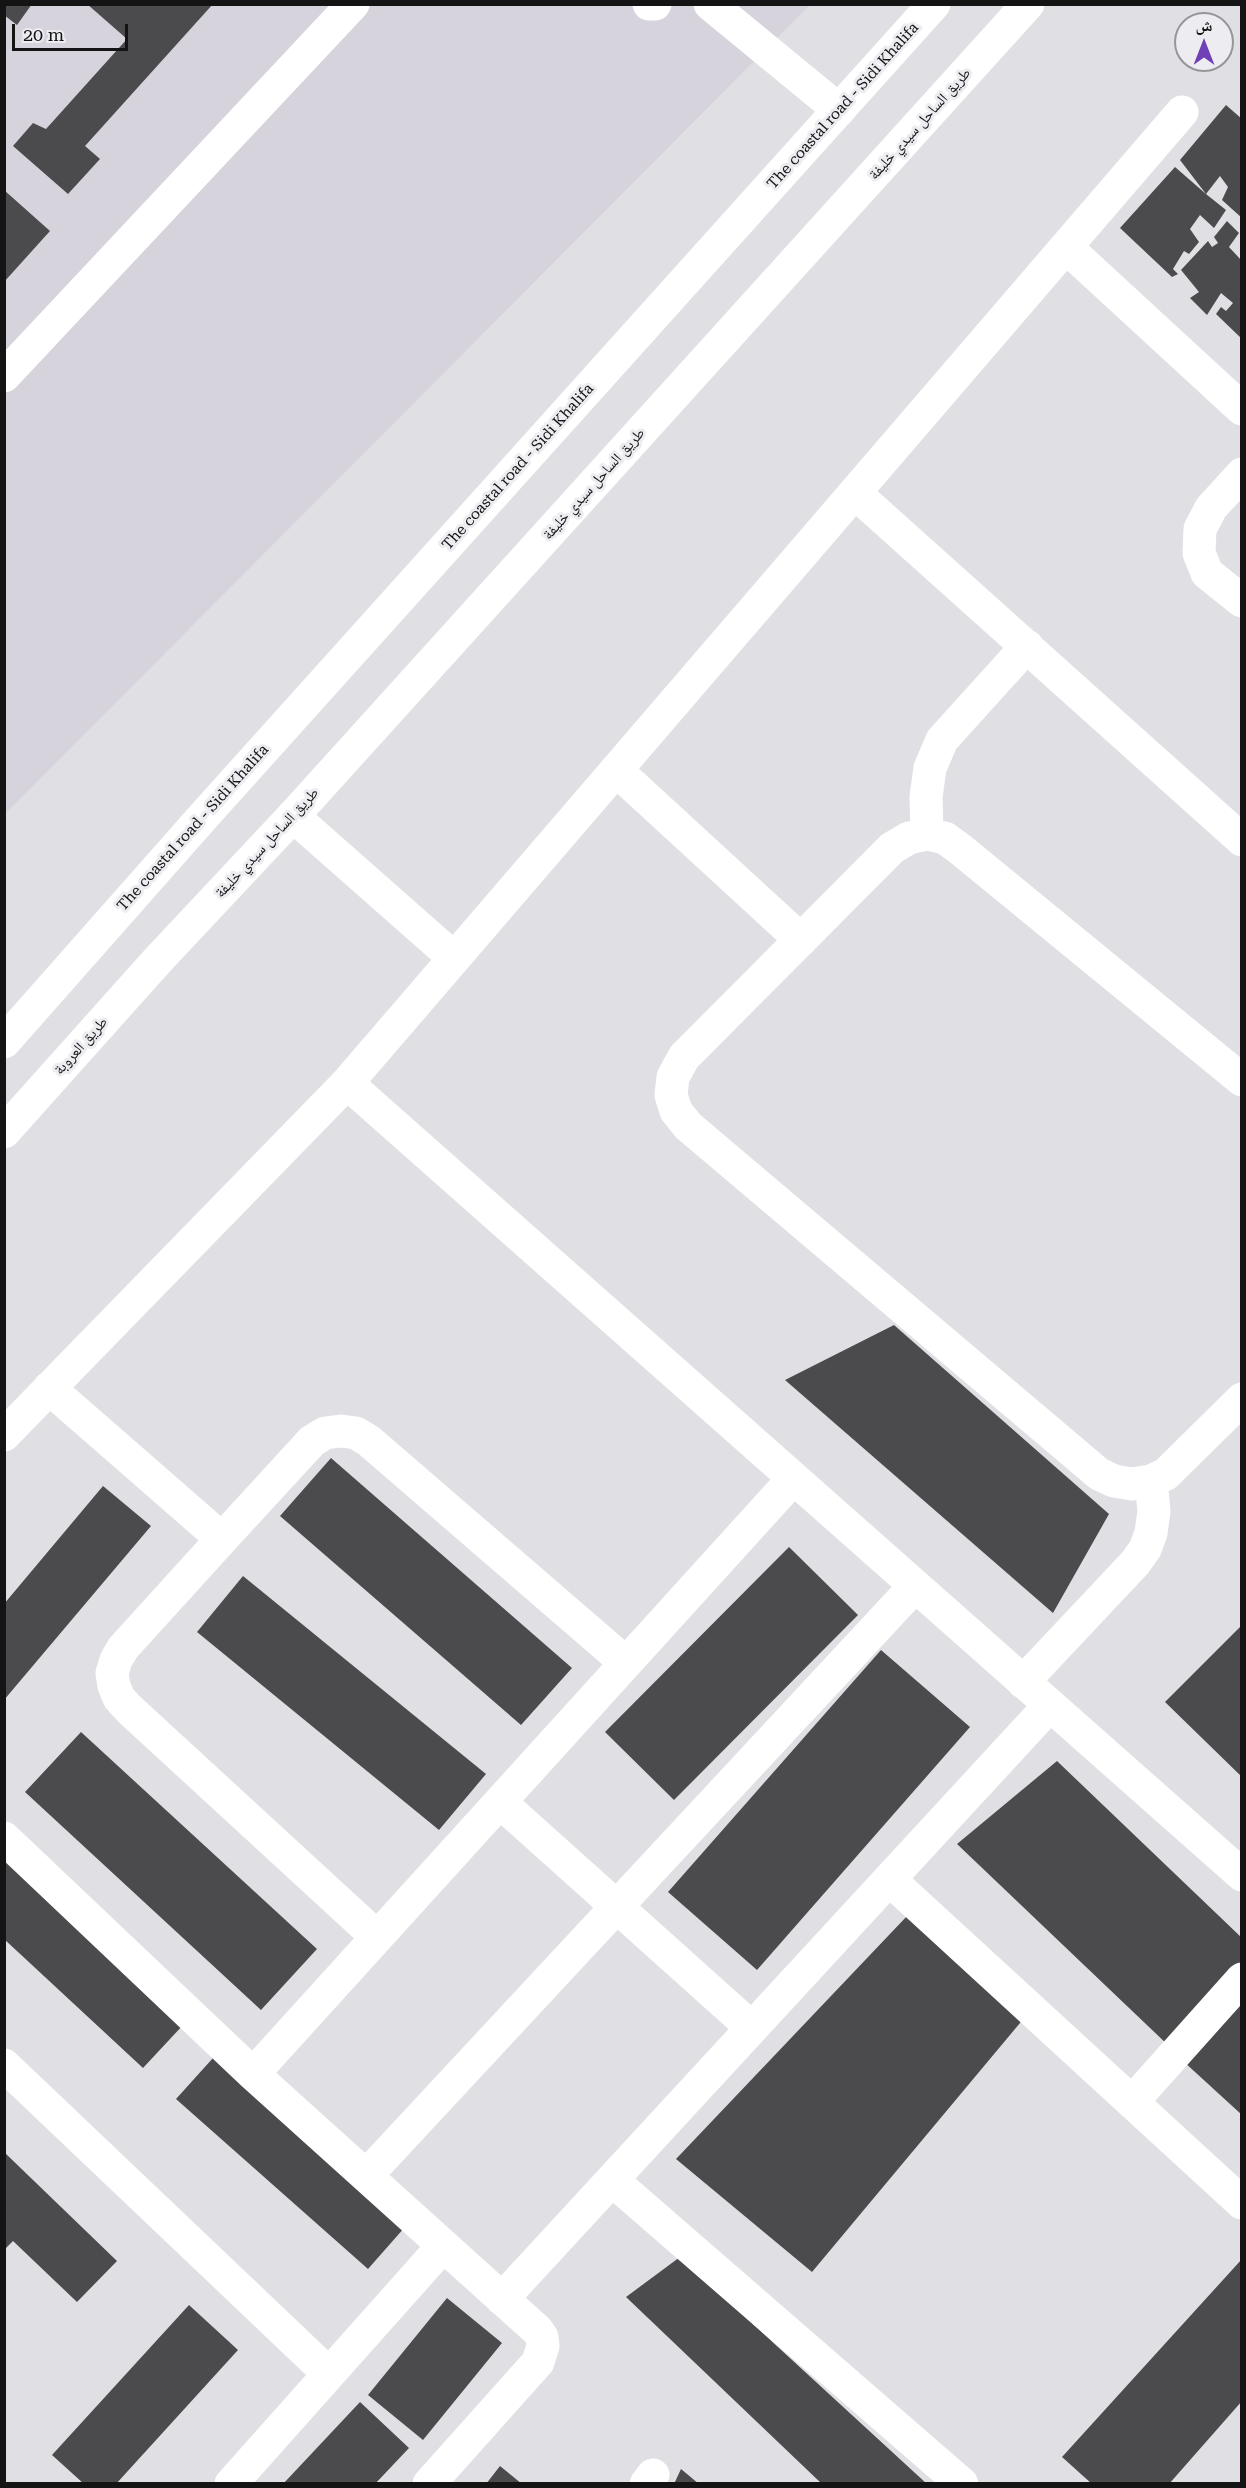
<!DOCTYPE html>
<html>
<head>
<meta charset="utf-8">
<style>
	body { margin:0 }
	#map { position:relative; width:1246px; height:2488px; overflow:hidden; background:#e0dfe3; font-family:"Roboto Serif","Noto Naskh Arabic",serif }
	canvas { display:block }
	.frame { position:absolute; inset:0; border:6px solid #141415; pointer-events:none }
	.north { position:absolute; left:1174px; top:12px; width:60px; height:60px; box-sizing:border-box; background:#edecf0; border:2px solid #969698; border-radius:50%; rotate:0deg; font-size:16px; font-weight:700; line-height:24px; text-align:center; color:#141415 }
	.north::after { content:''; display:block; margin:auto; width:21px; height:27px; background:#713fb6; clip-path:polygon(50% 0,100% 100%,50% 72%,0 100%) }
	.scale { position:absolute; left:12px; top:24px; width:116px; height:27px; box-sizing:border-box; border:3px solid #141415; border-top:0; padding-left:8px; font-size:18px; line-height:21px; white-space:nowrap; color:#141415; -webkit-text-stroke:4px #edecf0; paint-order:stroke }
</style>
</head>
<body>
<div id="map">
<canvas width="1246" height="2488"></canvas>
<div class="frame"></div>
<div class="north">ش</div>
<div class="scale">20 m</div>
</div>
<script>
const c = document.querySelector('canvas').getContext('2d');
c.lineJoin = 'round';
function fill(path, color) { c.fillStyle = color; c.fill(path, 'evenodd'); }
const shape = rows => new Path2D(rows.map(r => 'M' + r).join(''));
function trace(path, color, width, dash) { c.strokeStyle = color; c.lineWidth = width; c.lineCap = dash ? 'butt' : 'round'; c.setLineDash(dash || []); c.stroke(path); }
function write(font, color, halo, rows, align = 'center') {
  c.font = font + ' "Roboto Serif","Noto Naskh Arabic",serif'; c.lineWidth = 6; c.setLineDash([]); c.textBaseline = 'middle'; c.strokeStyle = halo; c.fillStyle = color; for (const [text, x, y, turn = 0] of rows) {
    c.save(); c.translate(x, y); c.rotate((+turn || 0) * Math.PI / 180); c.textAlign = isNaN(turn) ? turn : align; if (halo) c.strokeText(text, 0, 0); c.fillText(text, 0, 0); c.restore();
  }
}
fill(shape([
	[5,5,810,5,5,814]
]), '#d6d3dd');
fill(shape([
	[4,4,32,4,17,25,4,15],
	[87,4,213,4,85,146,100,159,68,194,13,146,33,123,46,129,127,39],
	[1226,105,1242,119,1242,218,1222,200,1228,187,1220,176,1206,194,1226,210,1214,228,1200,215,1190,229,1199,242,1189,254,1184,251,1173,269,1178,274,1172,277,1120,228,1175,167,1206,194,1180,160],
	[4,190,50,231,4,282],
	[1227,221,1239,233,1229,247,1242,261,1242,339,1216,314,1221,307,1226,311,1233,303,1221,293,1207,315,1190,298,1199,292,1181,270,1208,241,1212,247,1218,243,1214,237],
	[894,1325,1109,1514,1053,1613,785,1380],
	[331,1458,572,1668,521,1725,280,1516],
	[103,1486,151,1526,4,1700,4,1604],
	[789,1547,858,1615,674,1800,605,1732],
	[243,1576,486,1774,439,1830,197,1632],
	[1242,1625,1242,1777,1165,1702],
	[881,1650,970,1727,757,1970,668,1892],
	[81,1732,317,1949,261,2010,25,1792],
	[1057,1761,1242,1938,1242,1965,1170,2047,957,1844],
	[4,1856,184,2024,143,2068,4,1939],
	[908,1915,1025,2017,812,2272,676,2159],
	[1242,1997,1242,2115,1183,2061],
	[213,2058,405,2227,368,2269,176,2099],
	[4,2152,117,2261,77,2302,13,2241,4,2250],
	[680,2257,927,2484,822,2484,626,2297],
	[1242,2259,1242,2401,1169,2484,1092,2484,1062,2457],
	[447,2298,502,2343,423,2440,368,2395],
	[189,2305,238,2350,116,2484,84,2484,52,2455],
	[360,2402,409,2448,375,2484,283,2484],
	[500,2466,522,2484,486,2484],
	[681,2469,699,2484,674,2484]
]), '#4b4b4e');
trace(shape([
	[649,4,655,4],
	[710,4,839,110],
	[1066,247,1242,409],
	[4,376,353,4],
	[1242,474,1211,508,1200,529,1199,553,1207,573,1242,601],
	[855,493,1242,840],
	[616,770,801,940],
	[293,816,454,958],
	[927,834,926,797,930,768,942,740,1027,646],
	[1242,1080,960,849,945,838,927,834,909,838,892,848,684,1057,673,1077,671,1095,676,1111,688,1126,1099,1474,1114,1481,1132,1484,1151,1481,1166,1474,1242,1399],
	[347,1083,1242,1875],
	[49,1388,222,1539],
	[4,1435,347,1083,1182,112],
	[1023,1682,1135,1563,1145,1549,1151,1533,1154,1511,1151,1481],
	[500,1802,752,2028],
	[4,1838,253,2074,537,2330,542,2337,543,2346,538,2362,429,2484],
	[890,1880,1242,2203],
	[377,1937,129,1709,119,1698,114,1686,112,1673,116,1660,123,1648,222,1539,312,1441,325,1433,341,1431,356,1433,369,1441,626,1663],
	[4,2065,329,2374],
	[253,2074,793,1479],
	[1132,2102,1242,1979],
	[366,2176,915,1586],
	[612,2180,962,2484],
	[502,2299,1050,1705],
	[231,2484,443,2246],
	[646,2484,653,2475]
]), '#fff', 33);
trace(shape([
	[4,1042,201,819,934,4],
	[4,1132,157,961,293,816,1028,4]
]), '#fff', 33);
write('15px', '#141415', '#edecf0', [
	["The coastal road - Sidi Khalifa",843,106,-48],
	["طريق الساحل سيدي خليفة",920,124,-48],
	["The coastal road - Sidi Khalifa",518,467,-48],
	["طريق الساحل سيدي خليفة",594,484,-48],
	["The coastal road - Sidi Khalifa",193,828,-48],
	["طريق الساحل سيدي خليفة",267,843,-47],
	["طريق العروبة",81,1046,-48]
]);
</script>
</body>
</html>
